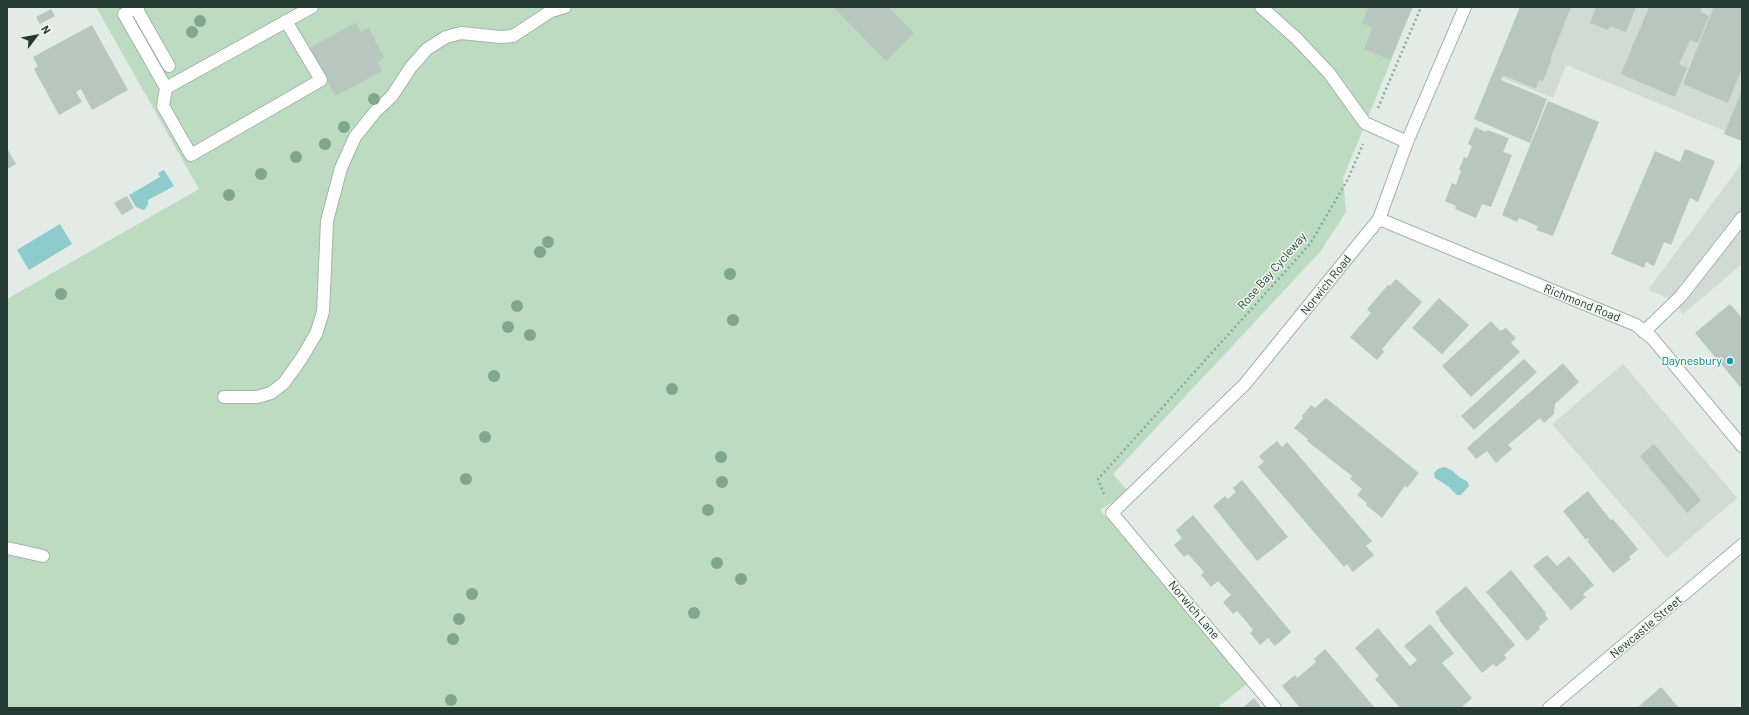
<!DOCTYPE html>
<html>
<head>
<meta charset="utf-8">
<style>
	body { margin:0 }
	#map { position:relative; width:1749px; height:715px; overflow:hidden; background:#e2ebe6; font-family:Barlow,sans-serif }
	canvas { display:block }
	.frame { position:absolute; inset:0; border:8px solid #233b32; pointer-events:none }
	.north { position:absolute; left:16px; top:16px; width:40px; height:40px; -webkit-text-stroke:3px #f2f8f4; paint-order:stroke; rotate:58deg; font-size:11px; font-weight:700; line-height:16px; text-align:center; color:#233b32 }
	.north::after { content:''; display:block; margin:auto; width:14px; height:18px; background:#233b32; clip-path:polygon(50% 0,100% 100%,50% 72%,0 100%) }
</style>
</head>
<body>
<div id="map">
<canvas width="1749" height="715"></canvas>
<div class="frame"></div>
<div class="north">N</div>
</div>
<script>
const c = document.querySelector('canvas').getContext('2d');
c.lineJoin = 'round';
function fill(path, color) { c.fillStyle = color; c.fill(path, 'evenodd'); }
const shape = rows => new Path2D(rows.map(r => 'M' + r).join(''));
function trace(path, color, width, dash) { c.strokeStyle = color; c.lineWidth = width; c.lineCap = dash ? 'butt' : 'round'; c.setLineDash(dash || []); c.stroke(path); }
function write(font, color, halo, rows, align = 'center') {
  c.font = font + ' Barlow,sans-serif'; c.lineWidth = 3; c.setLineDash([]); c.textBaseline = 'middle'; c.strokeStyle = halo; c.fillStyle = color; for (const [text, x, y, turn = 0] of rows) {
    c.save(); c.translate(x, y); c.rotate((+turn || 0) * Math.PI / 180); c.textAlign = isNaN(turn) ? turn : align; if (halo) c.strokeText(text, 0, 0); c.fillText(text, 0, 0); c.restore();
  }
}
fill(shape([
	[1526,7,1742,7,1742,138,1566,65,1553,98,1498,76],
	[1742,163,1742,264,1683,314,1670,299,1648,290],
	[1623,364,1737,498,1667,558,1552,424]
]), '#d0dbd5');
fill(shape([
	[96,7,1413,7,1343,178,1346,212,1320,252,1113,474,1129,492,1100,510,1248,683,1217,708,7,708,7,299,199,189]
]), '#bcdbc1');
fill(shape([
	[164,170,174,186,148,200,148,204,145,209,143,210,136,207,129,195,160,177,158,173],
	[60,224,72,244,29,270,17,250],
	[1445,467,1453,471,1459,477,1468,482,1469,486,1461,495,1457,495,1448,486,1435,478,1434,473,1438,469]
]), '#8dcbcd');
fill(shape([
	[833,7,888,7,914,33,886,61],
	[1369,7,1412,7,1390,60,1364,49,1373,27,1362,23],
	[1520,7,1571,7,1550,60,1551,61,1543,81,1539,80,1536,89,1503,75,1501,80,1547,99,1530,143,1474,119],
	[1596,7,1636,7,1626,32,1610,26,1608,30,1590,23],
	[1649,7,1702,7,1700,12,1709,16,1698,43,1690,40,1679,64,1687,68,1675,97,1621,74],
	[1714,7,1742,7,1742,68,1728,103,1683,84],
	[51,9,55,16,40,24,36,17],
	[356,23,361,32,369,28,384,58,377,62,382,71,335,96,309,48],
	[92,25,128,90,92,110,81,89,76,92,82,102,59,115,34,69,38,66,33,57],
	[1742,90,1742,141,1724,134],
	[1548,101,1599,122,1553,236,1536,230,1538,226,1519,218,1517,222,1502,215],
	[1475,127,1486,132,1487,130,1509,138,1503,152,1512,155,1491,207,1482,204,1476,218,1455,209,1456,206,1445,201,1452,183,1456,185,1461,171,1459,170,1464,157,1467,158,1472,146,1468,144],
	[7,148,16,164,7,169],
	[1685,149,1715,161,1698,202,1690,198,1671,245,1664,242,1654,266,1646,262,1644,268,1611,254,1655,151,1680,162],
	[127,196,134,208,122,215,114,203],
	[1396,279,1422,302,1382,349,1384,352,1377,360,1350,337,1371,313,1367,309,1388,285,1390,286],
	[1439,298,1469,325,1442,354,1412,328],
	[1730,304,1742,318,1742,389,1695,333],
	[1491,321,1500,331,1506,328,1516,338,1511,343,1520,352,1471,397,1442,366],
	[1524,359,1537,372,1474,430,1461,416],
	[1563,363,1579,382,1555,404,1554,414,1544,423,1540,418,1508,445,1512,449,1496,463,1487,451,1476,459,1467,448],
	[1326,398,1419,473,1407,488,1405,486,1382,518,1366,505,1367,503,1357,495,1362,489,1350,479,1352,476,1307,441,1308,439,1294,428,1303,418,1302,416,1311,405,1315,408],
	[1277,441,1282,447,1287,442,1372,541,1366,546,1374,555,1353,572,1347,564,1344,567,1258,467,1264,462,1259,456],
	[1654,444,1701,500,1687,513,1640,456],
	[1242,480,1288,537,1257,561,1213,506,1225,496,1228,499,1236,492,1233,488],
	[1588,491,1609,518,1611,520,1613,519,1638,549,1629,557,1631,559,1613,573,1587,541,1589,540,1588,538,1586,540,1563,511],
	[1193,515,1291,632,1275,646,1268,638,1260,645,1250,633,1253,630,1245,620,1237,611,1233,614,1223,602,1231,595,1218,581,1211,587,1201,575,1204,572,1188,554,1184,557,1174,545,1182,538,1176,530],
	[1547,555,1557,566,1569,556,1594,585,1583,594,1586,597,1571,610,1533,566],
	[1511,570,1546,613,1545,614,1548,619,1539,627,1540,629,1527,641,1486,592],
	[1466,586,1515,645,1504,655,1507,658,1496,667,1493,664,1482,673,1439,620,1440,619,1435,612],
	[1430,624,1454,653,1442,663,1472,698,1461,708,1400,708,1375,679,1379,676,1355,648,1378,628,1410,666,1417,660,1404,646],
	[1325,649,1375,708,1300,708,1282,686,1295,675,1297,678,1316,662,1314,659],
	[1661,687,1679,708,1637,708],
	[1254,698,1262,708,1242,708]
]), '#b7c6bf');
const service = shape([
	[138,7,124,14,166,88,312,7],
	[1261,7,1296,38,1329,73,1365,123,1407,142],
	[136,8,169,66],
	[166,88,163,106,191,155,321,80,286,21],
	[1644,332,1681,296,1742,218],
	[224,397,257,397,271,393,284,383,301,359,316,334,323,312,327,221,341,168,355,137,375,112,392,96,411,67,427,49,446,37,461,33,501,37,513,36,551,11,565,7],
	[7,548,43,556]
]);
const minor = shape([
	[1379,219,1636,325,1652,338,1742,446],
	[1275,708,1112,513,1245,384,1379,219,1407,142,1465,7]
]);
const tertiary = shape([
	[1549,708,1742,545]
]);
trace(service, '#a5b3ac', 14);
trace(minor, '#a5b3ac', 14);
trace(tertiary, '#a5b3ac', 14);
trace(shape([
	[1378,108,1421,7],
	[1104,494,1098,479,1310,244,1348,179,1363,144]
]), '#84ad9c', 2.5, [2, 3]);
trace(service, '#fff', 12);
trace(minor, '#fff', 12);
trace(tertiary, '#fff', 12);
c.fillStyle = '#80a78b';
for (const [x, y] of [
	[200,21],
	[192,32],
	[374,99],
	[344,127],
	[325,144],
	[296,157],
	[261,174],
	[229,195],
	[548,242],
	[540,252],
	[730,274],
	[61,294],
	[517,306],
	[733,320],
	[508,327],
	[530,335],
	[494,376],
	[672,389],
	[485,437],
	[721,457],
	[466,479],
	[722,482],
	[708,510],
	[717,563],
	[741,579],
	[472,594],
	[694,613],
	[459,619],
	[453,639],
	[451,700]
]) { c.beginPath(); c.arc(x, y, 6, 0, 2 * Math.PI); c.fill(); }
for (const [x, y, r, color] of [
	[1730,361,4,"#0f9aa8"]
]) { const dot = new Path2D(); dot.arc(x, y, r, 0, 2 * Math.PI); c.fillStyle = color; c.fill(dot); trace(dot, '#f2f8f4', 1.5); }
write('12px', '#233b32', '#f2f8f4', [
	["Rose Bay Cycleway",1272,271,-49],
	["Norwich Road",1326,285,-51],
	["Richmond Road",1582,303,22],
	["Norwich Lane",1194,610,50],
	["Newcastle Street",1646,627,-40]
]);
write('12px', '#0d838f', '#f2f8f4', [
	["Daynesbury",1722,361]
], 'right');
</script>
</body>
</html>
